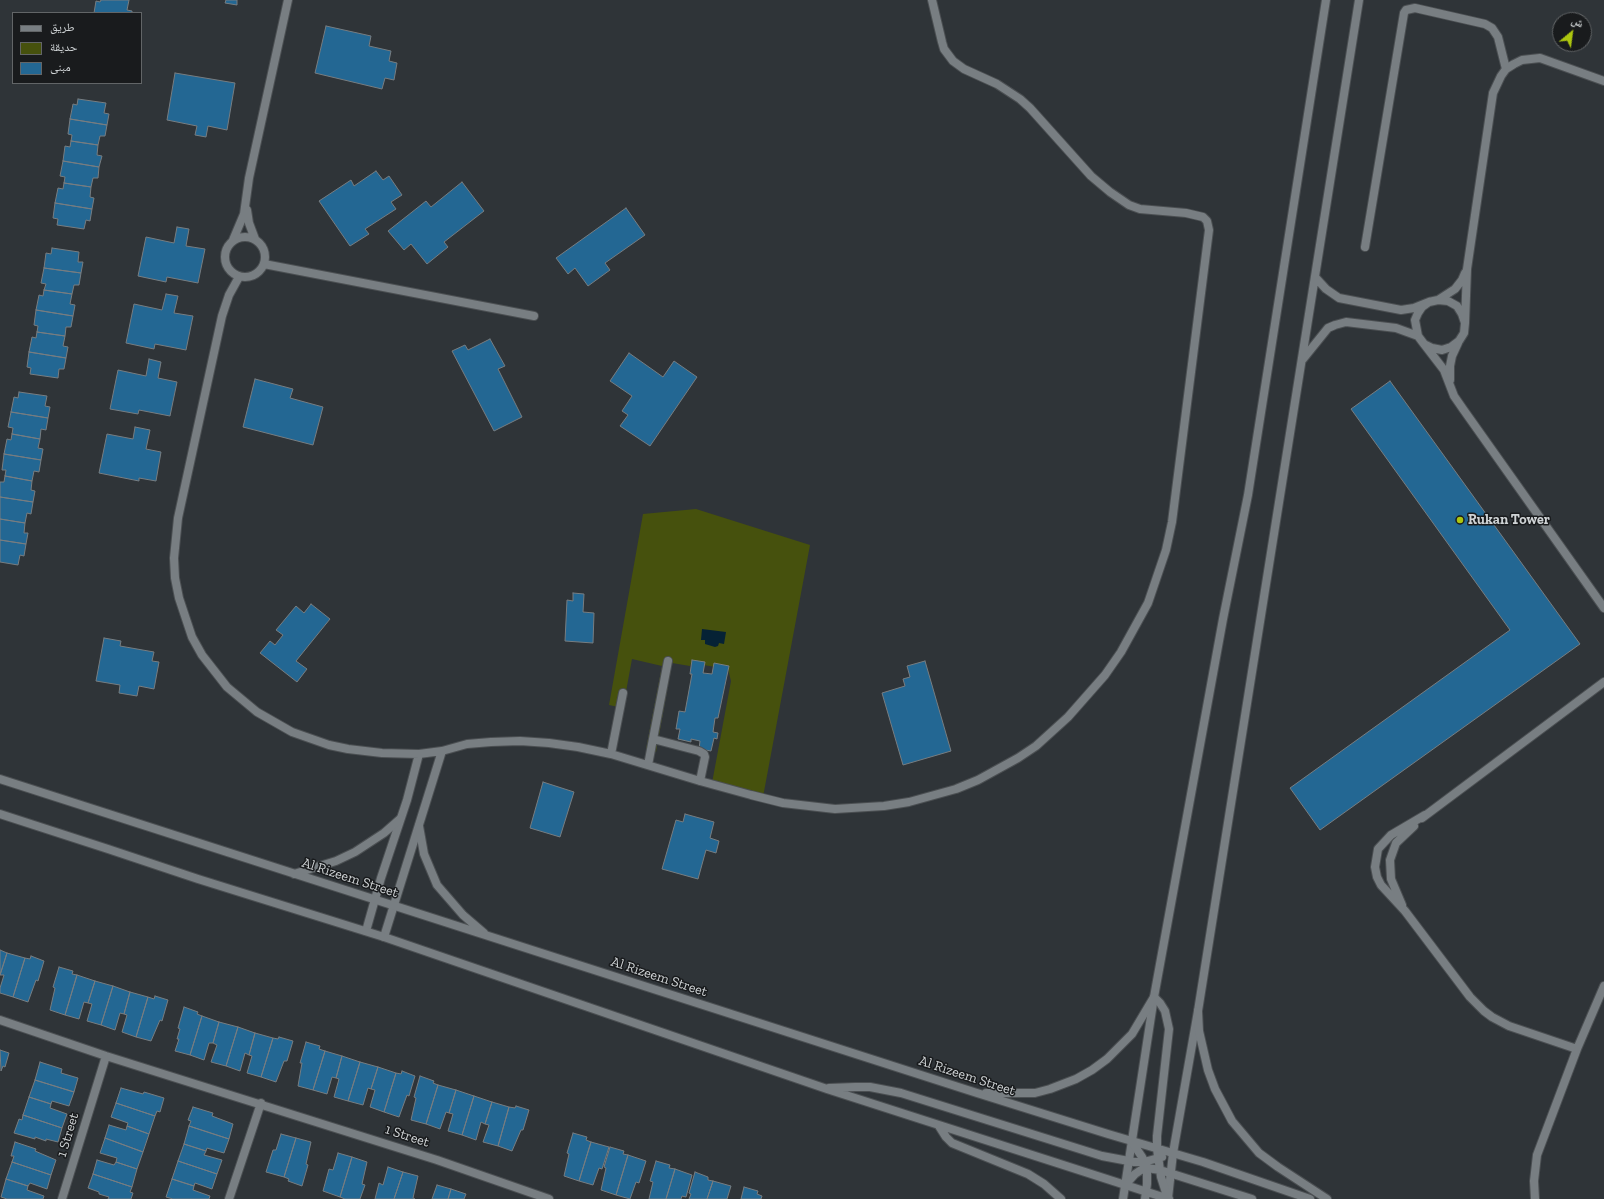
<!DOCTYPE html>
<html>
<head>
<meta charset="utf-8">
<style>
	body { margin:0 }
	#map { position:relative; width:1604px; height:1199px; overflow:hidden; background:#2f3438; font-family:"Zilla Slab","Noto Naskh Arabic",serif }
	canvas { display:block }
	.legend { position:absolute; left:12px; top:12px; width:130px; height:72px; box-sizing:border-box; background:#191b1d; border:1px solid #626567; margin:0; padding:5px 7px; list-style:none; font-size:12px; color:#cfd3d5 }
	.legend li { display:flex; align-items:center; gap:8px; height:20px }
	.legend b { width:20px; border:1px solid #626567 }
	.north { position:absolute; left:1552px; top:12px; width:40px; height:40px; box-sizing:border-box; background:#191b1d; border:1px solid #626567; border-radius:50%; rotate:29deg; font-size:11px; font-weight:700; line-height:16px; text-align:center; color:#cfd3d5 }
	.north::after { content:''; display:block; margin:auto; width:14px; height:18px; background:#adc60f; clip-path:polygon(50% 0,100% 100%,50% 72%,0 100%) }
</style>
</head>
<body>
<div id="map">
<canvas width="1604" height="1199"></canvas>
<ul class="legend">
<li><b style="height:5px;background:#787e82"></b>طريق</li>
<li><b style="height:11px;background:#46510d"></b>حديقة</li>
<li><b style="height:11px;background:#236793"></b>مبنى</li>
</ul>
<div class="north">ش</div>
</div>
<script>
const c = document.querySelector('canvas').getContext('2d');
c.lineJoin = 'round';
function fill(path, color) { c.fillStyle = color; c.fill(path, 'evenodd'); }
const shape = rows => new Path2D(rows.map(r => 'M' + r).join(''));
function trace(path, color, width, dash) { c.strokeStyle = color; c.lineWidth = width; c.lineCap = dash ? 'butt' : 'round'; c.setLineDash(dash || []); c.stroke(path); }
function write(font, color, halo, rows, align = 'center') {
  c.font = font + ' "Zilla Slab",serif'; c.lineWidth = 3; c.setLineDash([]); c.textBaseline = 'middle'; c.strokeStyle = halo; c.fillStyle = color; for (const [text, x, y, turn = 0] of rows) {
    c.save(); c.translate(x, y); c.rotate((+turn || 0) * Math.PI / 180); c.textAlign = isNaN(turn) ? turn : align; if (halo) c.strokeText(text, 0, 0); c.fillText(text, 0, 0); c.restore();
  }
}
fill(shape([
	[696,509,810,545,763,797,712,783,731,681,728,669,691,663,690,666,672,663,656,752,646,749,662,666,632,659,623,708,609,705,643,514]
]), '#46510d');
fill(shape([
	[702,629,726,632,724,644,719,643,718,646,715,647,705,644,705,640,701,640]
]), '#062235');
const building = shape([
	[101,0,129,0,127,10,132,11,132,13,94,13,96,1,100,2,101,0],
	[226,0,237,0,237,5,225,3,226,0],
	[326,26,371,36,369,46,391,51,389,61,397,63,394,80,385,78,382,89,315,73,326,26],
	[175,73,235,83,227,130,208,126,206,137,195,135,197,126,167,120,175,73],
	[78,99,106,103,104,113,109,114,107,125,70,119,73,104,77,105,78,99],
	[70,119,107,125,105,136,100,136,98,145,71,141,72,135,68,134,70,119],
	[71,141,98,145,97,155,102,156,99,167,63,161,65,146,70,147,71,141],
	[63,161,99,167,98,178,93,178,91,187,64,183,65,177,60,176,63,161],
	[376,171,383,180,389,176,402,195,391,202,396,209,365,229,369,234,350,246,319,201,351,180,354,186,376,171],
	[462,182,484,211,444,242,448,247,427,264,411,244,404,250,388,231,426,201,431,207,462,182],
	[64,183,91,187,90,197,94,198,92,209,55,203,58,188,63,189,64,183],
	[55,203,92,209,90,221,86,220,84,229,57,225,58,219,53,218,55,203],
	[626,208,645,235,605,263,610,270,588,286,575,268,568,274,556,258,626,208],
	[177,227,189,229,186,246,205,249,198,283,167,277,166,282,138,276,146,237,174,243,177,227],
	[52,248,79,252,78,262,83,262,81,273,44,268,46,253,51,254,52,248],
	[44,268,81,273,79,285,74,285,72,294,44,290,46,284,41,283,44,268],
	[44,290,72,294,70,304,75,305,73,316,36,310,39,295,43,296,44,290],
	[166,294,178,296,174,313,193,316,186,350,155,344,154,349,126,343,134,304,162,310,166,294],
	[36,310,73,316,71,327,66,327,65,336,37,332,38,326,34,325,36,310],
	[37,332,65,336,63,346,68,347,66,358,29,352,32,337,36,338,37,332],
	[490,339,505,366,498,369,522,417,494,431,452,351,465,345,468,350,490,339],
	[29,352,66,358,64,369,59,369,58,378,30,374,31,368,27,367,29,352],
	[629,353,663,377,674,361,697,377,650,446,620,426,628,415,622,411,632,396,610,381,629,353],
	[149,359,161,362,158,378,177,382,170,416,139,410,138,414,110,409,118,370,146,376,149,359],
	[255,379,293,389,290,398,323,407,313,445,243,427,255,379],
	[1390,381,1580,644,1320,830,1290,788,1510,630,1351,409,1390,381],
	[19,392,47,396,45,406,50,407,48,418,11,412,14,397,18,398,19,392],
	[11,412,48,418,46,430,41,429,40,439,12,434,13,428,8,427,11,412],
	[135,427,150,430,146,449,161,452,156,481,139,478,139,481,99,473,107,434,133,439,135,427],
	[12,434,40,439,38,448,43,449,41,460,4,454,7,439,11,440,12,434],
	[4,454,41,460,39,472,34,471,32,481,5,476,6,470,2,470,4,454],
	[5,476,32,481,31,490,35,491,33,502,0,497,0,482,4,482,5,476],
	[0,497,33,502,31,514,27,513,25,523,0,519,0,497],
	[0,519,25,523,24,533,28,533,26,544,0,540,0,519],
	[0,540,26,544,24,556,20,555,18,565,0,562,0,540],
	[573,593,584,594,583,612,594,613,593,643,565,641,567,600,573,601,573,593],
	[311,604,330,619,296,661,307,669,297,682,260,653,270,641,275,645,283,635,276,630,296,606,304,613,311,604],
	[104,638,121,641,120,646,154,652,152,661,159,662,154,689,139,686,137,696,119,693,120,685,96,681,104,638],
	[692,660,705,662,703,673,712,674,714,663,729,666,718,718,715,718,713,732,718,733,717,739,714,738,711,751,699,749,700,741,691,739,691,742,678,739,680,729,676,729,679,711,685,712,692,674,690,674,692,660],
	[925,661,951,751,903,765,882,693,905,686,903,679,910,677,907,666,925,661],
	[543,782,574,792,560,837,530,828,543,782],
	[685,814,714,822,710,838,719,841,716,853,706,850,698,879,662,869,676,820,683,822,685,814],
	[0,950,7,953,0,975,0,950],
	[7,953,25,958,13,997,0,993,0,988,4,975,0,975,7,953],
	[31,956,44,961,38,981,36,980,28,1002,13,997,25,958,30,959,31,956],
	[59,967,73,971,72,974,77,975,65,1015,50,1010,55,988,53,987,59,967],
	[77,975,95,981,88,1003,84,1002,79,1019,65,1015,77,975],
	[95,981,113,986,101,1025,87,1021,92,1004,88,1003,95,981],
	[113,986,130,992,124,1014,120,1013,115,1030,101,1025,113,986],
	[130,992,148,997,136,1037,122,1032,127,1015,124,1014,130,992],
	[155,996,168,1000,162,1021,160,1020,151,1041,136,1037,148,997,154,999,155,996],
	[184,1007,198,1012,197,1014,202,1016,190,1055,175,1051,179,1039,177,1039,180,1029,178,1028,184,1007],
	[202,1016,219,1022,213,1043,209,1043,204,1060,190,1055,202,1016],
	[219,1022,238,1027,226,1066,211,1062,217,1045,213,1043,219,1022],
	[238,1027,255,1033,249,1055,245,1053,240,1071,226,1066,238,1027],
	[255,1033,273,1038,261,1077,247,1073,252,1056,249,1055,255,1033],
	[279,1037,293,1041,287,1061,284,1061,276,1082,261,1077,273,1038,278,1039,279,1037],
	[306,1042,320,1046,319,1049,325,1051,313,1090,298,1086,302,1063,300,1063,306,1042],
	[0,1050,9,1053,5,1067,3,1066,1,1071,0,1050],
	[325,1051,342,1056,336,1078,332,1077,327,1094,313,1090,325,1051],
	[342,1056,360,1062,348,1101,334,1097,339,1079,336,1078,342,1056],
	[40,1062,62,1069,61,1073,78,1078,74,1092,35,1080,40,1062],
	[360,1062,378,1067,371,1089,368,1088,363,1105,348,1101,360,1062],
	[378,1067,396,1073,384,1112,370,1107,375,1090,371,1089,378,1067],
	[402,1071,415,1076,409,1096,407,1095,399,1117,384,1112,396,1073,401,1074,402,1071],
	[420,1076,434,1081,433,1083,438,1085,426,1124,411,1120,416,1098,414,1097,420,1076],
	[35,1080,74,1092,69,1106,52,1101,51,1104,29,1097,35,1080],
	[438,1085,456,1090,449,1113,446,1112,440,1129,426,1124,438,1085],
	[121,1088,143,1094,144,1092,164,1098,160,1112,157,1111,155,1116,116,1103,121,1088],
	[456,1090,474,1096,462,1135,448,1131,453,1114,449,1113,456,1090],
	[474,1096,492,1102,485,1124,481,1122,476,1140,462,1135,474,1096],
	[29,1097,51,1104,50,1108,67,1114,62,1128,23,1115,29,1097],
	[492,1102,509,1107,498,1146,483,1142,489,1125,485,1124,492,1102],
	[116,1103,155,1116,149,1134,127,1126,128,1123,111,1117,116,1103],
	[516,1106,529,1110,523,1130,521,1130,512,1151,498,1146,509,1107,515,1108,516,1106],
	[193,1107,213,1113,212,1116,233,1124,229,1139,189,1126,191,1121,188,1120,193,1107],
	[23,1115,62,1128,58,1142,46,1139,46,1141,35,1137,35,1139,14,1133,19,1119,22,1120,23,1115],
	[109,1125,126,1130,127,1126,149,1134,143,1152,105,1138,109,1125],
	[189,1126,229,1139,224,1153,207,1148,206,1151,184,1144,189,1126],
	[573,1133,587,1137,586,1140,591,1142,579,1181,564,1176,569,1154,567,1153,573,1133],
	[281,1134,296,1138,284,1177,266,1172,273,1150,276,1150,281,1134],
	[105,1138,143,1152,137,1169,116,1162,117,1158,100,1153,105,1138],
	[296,1138,311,1142,306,1164,308,1165,302,1186,288,1181,289,1179,284,1177,296,1138],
	[15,1142,36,1149,35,1151,56,1160,51,1175,12,1162,14,1156,11,1156,15,1142],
	[591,1142,609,1147,602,1169,599,1168,593,1185,579,1181,591,1142],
	[184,1144,206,1151,204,1155,222,1160,217,1174,178,1161,184,1144],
	[610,1147,624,1151,623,1154,628,1155,616,1195,601,1190,606,1168,604,1167,610,1147],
	[338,1153,352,1157,340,1197,323,1191,329,1169,333,1170,338,1153],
	[628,1155,646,1161,639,1183,636,1182,630,1199,616,1195,628,1155],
	[352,1157,367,1162,362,1184,365,1185,360,1199,345,1199,340,1197,352,1157],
	[97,1160,114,1165,116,1162,137,1169,132,1187,93,1174,97,1160],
	[178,1161,217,1174,212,1189,195,1183,194,1186,172,1179,178,1161],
	[656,1161,670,1165,669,1168,675,1169,666,1199,649,1199,653,1182,650,1181,656,1161],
	[12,1162,51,1175,47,1189,30,1183,28,1186,6,1179,12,1162],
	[388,1167,403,1172,394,1199,375,1199,379,1183,383,1185,388,1167],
	[675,1169,692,1175,686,1197,682,1196,681,1199,666,1199,675,1169],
	[403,1172,418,1176,413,1198,415,1199,394,1199,403,1172],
	[695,1172,708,1177,708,1180,713,1181,707,1199,689,1199,691,1194,689,1193,695,1172],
	[93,1174,132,1187,130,1192,133,1193,131,1199,108,1199,109,1197,99,1194,99,1192,88,1188,93,1174],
	[6,1179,28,1186,27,1190,44,1196,43,1199,7,1199,1,1197,6,1179],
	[172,1179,194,1186,193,1190,210,1196,209,1199,173,1199,166,1197,172,1179],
	[713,1181,731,1186,727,1199,707,1199,713,1181],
	[437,1185,451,1189,448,1199,432,1199,437,1185],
	[744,1187,758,1191,757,1194,762,1196,761,1199,741,1199,744,1187],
	[451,1189,466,1194,464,1199,448,1199,451,1189]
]);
fill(building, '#236793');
trace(building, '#777d81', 1);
const minor = shape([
	[247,210,249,223,255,239],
	'225 257a20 20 0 1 1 40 0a20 20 0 1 1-40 0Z',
	[233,240,244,214,249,178,288,0],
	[1365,247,1404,13,1406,10,1415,8,1485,24,1492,28,1498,37,1506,69],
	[264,264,534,316],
	[239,277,229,295,222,316,178,518,174,558,175,578,179,598,192,637,202,655,227,687,257,712,292,732,329,745,348,749,382,753,419,754,442,751,467,744,491,742,520,741,549,743,578,747,611,754,700,781,751,795,783,803,835,809,884,806,909,802,956,789,978,780,1018,758,1036,746,1068,717,1105,675,1121,652,1148,603,1166,550,1172,522,1209,230,1207,221,1203,217,1186,213,1140,209,1129,205,1110,192,1091,176,1030,108,1020,99,997,84,964,69,953,61,944,49,942,42,932,0],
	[1315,277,1326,289,1339,298,1401,310,1414,308,1429,302,1438,300,1448,301,1457,306,1462,314,1465,323,1464,333,1459,341,1451,347,1442,350,1432,348,1424,344,1418,336,1415,320,1418,313,1422,307,1429,302],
	[1438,300,1455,289,1462,280,1465,273],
	[1465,323,1467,269,1493,93,1501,76,1506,69,1514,64,1522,60,1540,58,1604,81],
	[1424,344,1444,370,1454,396,1463,409,1604,608],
	[1303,359,1328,328,1335,325,1346,322,1396,328,1418,336],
	[1450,380,1450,366,1452,356,1458,343],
	[653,739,699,751,704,754,705,757,700,781],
	[611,754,623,693],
	[648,765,668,661],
	[1425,815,1391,835,1378,849,1375,867,1377,877,1381,885,1405,911,1470,997,1484,1011,1492,1017,1509,1026,1577,1049],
	[1422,818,1604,682],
	[1402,905,1391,879,1390,860,1396,843,1414,826],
	[366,931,381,878,407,800,419,754],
	[384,937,442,751],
	[0,1020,106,1056,437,1160,549,1199],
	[1168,1198,1173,1153,1198,1011,1359,0],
	[62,1199,106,1056],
	[229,1199,261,1103],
	[1123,1199,1154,997,1223,619,1248,495,1326,0],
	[1535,1199,1534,1181,1537,1155,1577,1049,1604,986]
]);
const tertiary = shape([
	[0,779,977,1093,1108,1134,1203,1162,1310,1199],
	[0,814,108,849,198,879,384,937,827,1089,1169,1199],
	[419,826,424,854,437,885,463,915,484,933],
	[294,874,336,861,355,852,384,833,400,819],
	[1198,1011,1199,1031,1208,1070,1215,1089,1232,1121,1259,1153,1278,1167,1327,1199],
	[829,1088,855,1087,870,1087,901,1093,1102,1156,1134,1162,1144,1162,1162,1157],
	[986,1093,1035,1093,1050,1089,1076,1079,1092,1070,1107,1059,1132,1034,1154,997,1160,1003,1165,1011,1169,1029,1157,1136,1157,1149,1161,1177,1168,1199],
	[939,1126,946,1137,952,1143,1028,1174,1044,1184,1061,1199],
	[1132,1142,1142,1157,1147,1168,1147,1184,1145,1199],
	[1125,1185,1135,1174,1141,1170,1147,1168,1160,1170,1252,1199]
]);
trace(minor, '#4b4f52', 10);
trace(tertiary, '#4b4f52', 10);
trace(minor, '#787e82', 8);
trace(tertiary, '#787e82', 8);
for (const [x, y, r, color] of [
	[1460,520,4,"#adc60f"]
]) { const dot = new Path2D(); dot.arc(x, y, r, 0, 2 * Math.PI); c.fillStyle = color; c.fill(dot); trace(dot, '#191b1d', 1.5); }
write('bold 14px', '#cfd3d5', '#191b1d', [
	["Rukan Tower",1468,520]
], 'left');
write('14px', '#cfd3d5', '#191b1d', [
	["Al Rizeem Street",350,878,18],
	["Al Rizeem Street",659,977,18],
	["Al Rizeem Street",967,1076,18],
	["1 Street",68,1135,-73],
	["1 Street",407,1136,18]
]);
</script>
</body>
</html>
